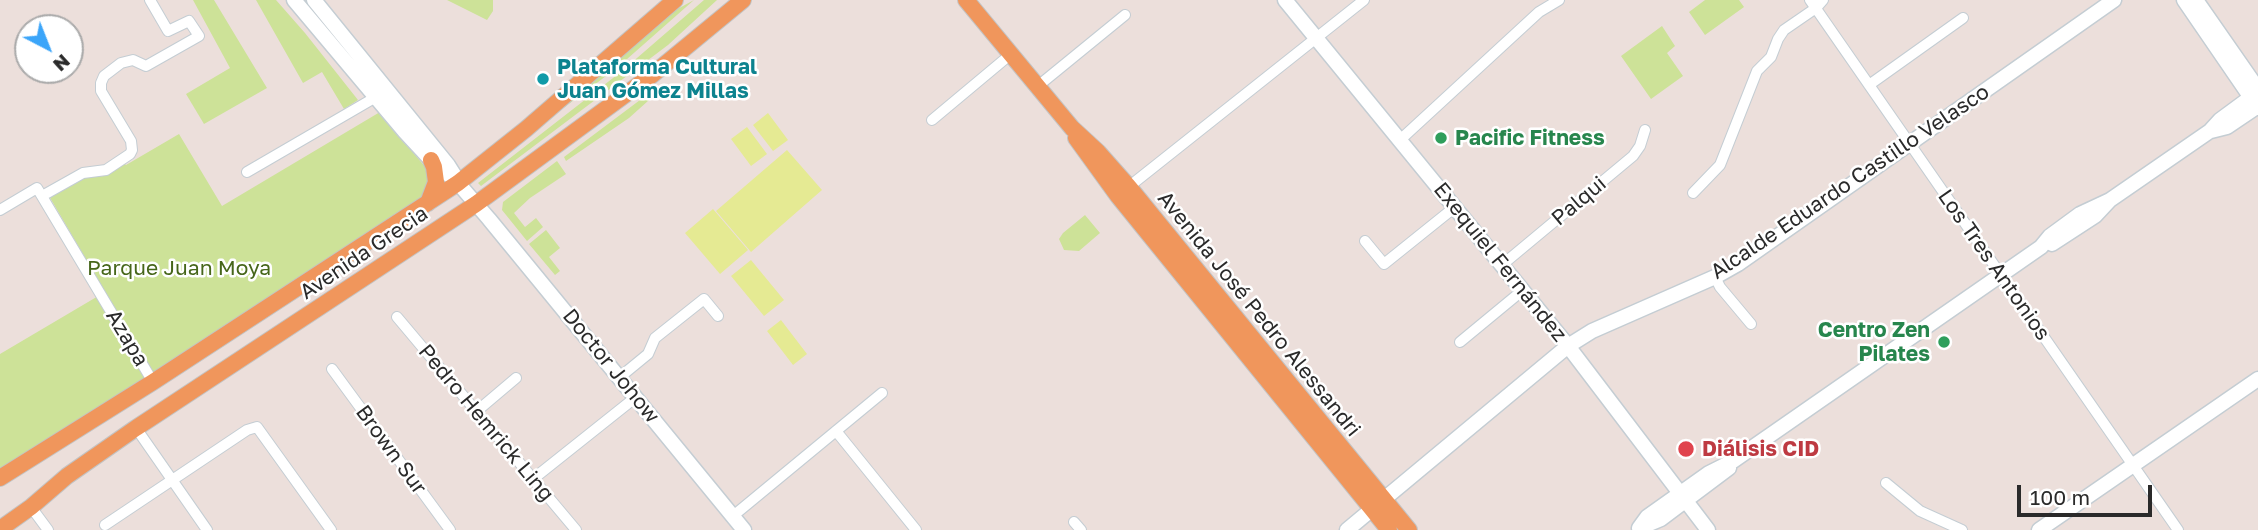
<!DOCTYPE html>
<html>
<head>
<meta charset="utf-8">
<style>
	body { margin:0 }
	#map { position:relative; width:2258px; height:530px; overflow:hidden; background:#ecdfdb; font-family:"Golos Text",sans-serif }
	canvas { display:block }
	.north { position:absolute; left:14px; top:14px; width:70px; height:70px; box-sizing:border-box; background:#fff; border:2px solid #aaa; border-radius:50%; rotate:138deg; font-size:19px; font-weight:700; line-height:28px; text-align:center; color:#2a2a2a }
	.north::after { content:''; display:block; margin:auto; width:24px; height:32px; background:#3ba5f9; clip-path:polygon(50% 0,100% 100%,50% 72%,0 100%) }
	.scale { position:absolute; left:2017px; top:485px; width:135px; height:32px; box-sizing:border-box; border:4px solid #2a2a2a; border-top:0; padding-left:9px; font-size:21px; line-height:24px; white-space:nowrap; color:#2a2a2a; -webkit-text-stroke:5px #fff; paint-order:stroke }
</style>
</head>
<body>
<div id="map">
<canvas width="2258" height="530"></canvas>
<div class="north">N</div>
<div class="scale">100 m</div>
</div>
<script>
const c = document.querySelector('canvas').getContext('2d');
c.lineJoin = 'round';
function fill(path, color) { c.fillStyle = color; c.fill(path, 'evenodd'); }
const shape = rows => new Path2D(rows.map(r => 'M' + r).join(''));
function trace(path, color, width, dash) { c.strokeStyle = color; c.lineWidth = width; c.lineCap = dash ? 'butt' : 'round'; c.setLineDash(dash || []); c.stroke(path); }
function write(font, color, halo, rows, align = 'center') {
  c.font = font + ' "Golos Text",sans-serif'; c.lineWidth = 5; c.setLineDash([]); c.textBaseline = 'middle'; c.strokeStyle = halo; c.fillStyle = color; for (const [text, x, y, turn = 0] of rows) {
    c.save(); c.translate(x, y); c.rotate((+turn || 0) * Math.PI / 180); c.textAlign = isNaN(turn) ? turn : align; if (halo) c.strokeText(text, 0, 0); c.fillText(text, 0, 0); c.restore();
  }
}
fill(shape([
	[193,0,214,0,267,88,204,124,186,94,230,68],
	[256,0,276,0,305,33,358,100,344,109,322,72,303,83],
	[447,0,493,0,493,11,487,20],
	[694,0,618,67,554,115,672,12],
	[704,0,717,0,668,45,481,186,478,183,622,71],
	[1705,0,1739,0,1744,7,1705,35,1689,12],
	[1662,26,1675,46,1667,53,1683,76,1651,99,1621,56],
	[656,88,658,92,629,118,566,161,564,157],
	[380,112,431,174,430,195,116,402,0,470,0,354,105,292,49,196,83,177,103,176,125,164,126,165,179,134,222,206],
	[557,161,566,174,530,198,514,213,525,227,536,218,543,227,527,241,502,210,503,202],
	[1085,215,1100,233,1079,251,1064,250,1059,239,1063,233],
	[546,230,560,248,549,257,560,271,555,275,529,244]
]), '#cde298');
fill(shape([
	[768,113,788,140,773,151,753,125],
	[747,127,767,154,751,166,731,139],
	[787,150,822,190,751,252,716,211],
	[713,209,748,250,720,274,685,233],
	[751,260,784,300,764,316,731,276],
	[781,320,807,354,793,365,767,331]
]), '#e5ea93');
const street = shape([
	[1810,0,2178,530],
	[1869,85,1963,18],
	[1038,86,1125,15],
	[932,120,1011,54],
	[1400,140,1539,12,1559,0],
	[247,172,376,97],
	[1126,189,1364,0],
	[1693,193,1720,165,1757,71,1771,57,1778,39,1784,30,1816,8,1823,0],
	[42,196,83,173,106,170,130,154,132,150,131,141,101,91,101,83,104,76,121,63,133,60,146,66,199,36,189,21,168,31,150,0],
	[0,210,37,188,153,382],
	[1365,241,1384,264,1455,207],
	[1502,265,1633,156,1640,146,1645,130],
	[1715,277,1720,287,1751,324],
	[397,317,576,530],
	[1460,342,1523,290],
	[332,369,450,530],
	[620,377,648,354,655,338,704,299,718,316],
	[477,411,516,378],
	[136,428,207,530],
	[836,431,916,530],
	[533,479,636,397],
	[1886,483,1920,511,1962,530],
	[31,507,48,530],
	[733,516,882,393],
	[1074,522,1081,530],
	[105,525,247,430,257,427,331,530]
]);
const secondary = shape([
	[294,0,405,132,431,160,458,183,489,219,744,530],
	[314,0,448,165,455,176],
	[1285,0,1568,346,1708,530],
	[2184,0,2258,108],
	[2196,0,2258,89],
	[2211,131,2227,127,2258,106],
	[2052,244,2095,216,2110,200,2210,131,2220,120,2258,92],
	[1642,527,1661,519,1729,468],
	[1639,528,1647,517,1709,473,1733,461,2041,247,2050,236,2080,214,2110,200],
	[1347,530,1568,346,1592,331,1715,277,1738,264,2114,0],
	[2039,530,2258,379]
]);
const primary = shape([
	[966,0,1072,128,1098,152,1129,187,1409,530],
	[1076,138,1118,196,1389,530],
	[428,203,436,182,434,167,431,160],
	[0,478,153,382,458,183,526,129,675,0],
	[0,529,31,507,67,476,136,428,476,204,652,75,743,0]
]);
trace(street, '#c4cdd3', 12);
trace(secondary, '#c4cdd3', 17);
trace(primary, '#c3c3c3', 18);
trace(street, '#fff', 10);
trace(secondary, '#fff', 14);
trace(primary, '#f0965c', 16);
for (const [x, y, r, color] of [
	[543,79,7,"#0f9aa8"],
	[1441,138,7,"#2e9e5b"],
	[1944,342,7,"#2e9e5b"],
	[1686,449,9,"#e0444e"]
]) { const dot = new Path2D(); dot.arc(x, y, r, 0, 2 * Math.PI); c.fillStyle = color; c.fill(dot); trace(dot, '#fff', 2.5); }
write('bold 21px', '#0d838f', '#fff', [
	["Plataforma Cultural",557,67],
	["Juan Gómez Millas",557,91]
], 'left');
write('bold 21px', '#27864d', '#fff', [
	["Pacific Fitness",1455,138],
	["Centro Zen",1930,330,"right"],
	["Pilates",1930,354,"right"]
], 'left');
write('21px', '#2a2a2a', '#fff', [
	["Alcalde Eduardo Castillo Velasco",1850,182,-34],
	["Palqui",1579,201,-40],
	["Avenida Grecia",364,253,-34],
	["Exequiel Fernández",1500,262,51],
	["Los Tres Antonios",1994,265,55],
	["Avenida José Pedro Alessandri",1259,314,51],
	["Azapa",127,338,59],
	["Doctor Johow",611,366,51],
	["Pedro Hemrick Ling",486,423,50],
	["Brown Sur",391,450,54]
]);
write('21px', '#46661a', '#fff', [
	["Parque Juan Moya",179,268]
]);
write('bold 21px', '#be3a42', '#fff', [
	["Diálisis CID",1702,449]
], 'left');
</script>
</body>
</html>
